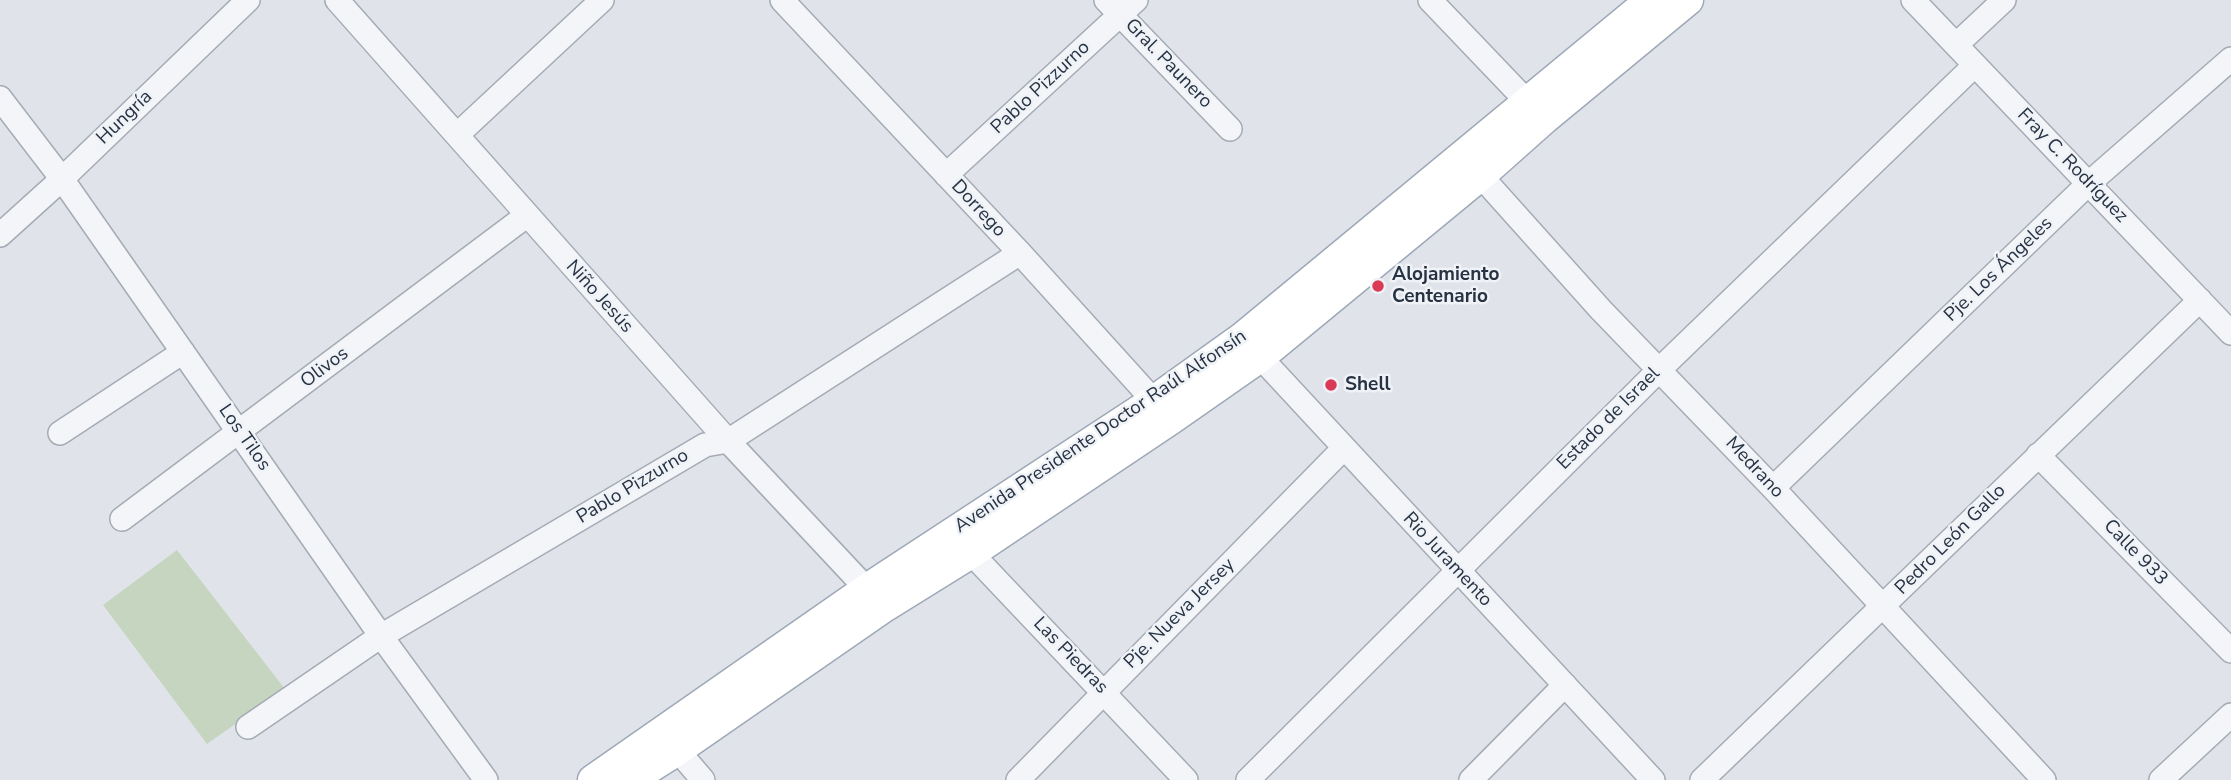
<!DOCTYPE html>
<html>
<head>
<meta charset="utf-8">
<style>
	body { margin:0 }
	canvas { display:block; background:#e0e4ea }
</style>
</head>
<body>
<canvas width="2231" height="780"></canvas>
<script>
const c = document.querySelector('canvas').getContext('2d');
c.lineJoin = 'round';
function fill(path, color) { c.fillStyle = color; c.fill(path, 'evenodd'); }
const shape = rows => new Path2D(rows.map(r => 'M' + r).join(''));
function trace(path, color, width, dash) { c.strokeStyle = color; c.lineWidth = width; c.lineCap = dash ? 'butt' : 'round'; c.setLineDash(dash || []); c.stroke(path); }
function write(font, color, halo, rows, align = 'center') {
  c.font = font + ' "Nunito Sans",sans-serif'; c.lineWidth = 5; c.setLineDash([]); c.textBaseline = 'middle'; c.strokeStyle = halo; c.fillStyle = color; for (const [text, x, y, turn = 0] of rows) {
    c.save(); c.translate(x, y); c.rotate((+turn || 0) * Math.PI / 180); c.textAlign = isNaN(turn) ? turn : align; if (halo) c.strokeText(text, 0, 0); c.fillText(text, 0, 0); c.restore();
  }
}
fill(shape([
	[177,550,285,689,207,744,103,605]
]), '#c6d5c0');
const minor = shape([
	[337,0,728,441,878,601],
	[782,0,1020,253,1163,411],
	[1106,0,1230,129],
	[1430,0,1537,112],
	[1913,0,2231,333],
	[1956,45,2004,0],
	[0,98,62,179,381,636,486,780],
	[457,135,602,0],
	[1471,165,1601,310,1773,488,2044,780],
	[946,175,1136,0],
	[0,235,62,179,248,0],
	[1249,345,1653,780],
	[60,433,183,352],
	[2038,455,2231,651],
	[1773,488,2088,184,2231,59],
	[122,519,526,216],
	[962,539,971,553,1186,780],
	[248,727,381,636,705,445,728,441,1020,253],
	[667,738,703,780],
	[1018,780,1343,449],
	[1248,780,1660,369,1975,65],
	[1471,780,1565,685],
	[1702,780,2200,300],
	[2161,780,2231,715]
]);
const major = shape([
	[593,780,867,589,1154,401,1242,338,1651,0],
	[630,780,676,751,884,607,971,553,1171,419,1260,357,1481,175,1544,119,1688,0]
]);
trace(minor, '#a5abb5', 26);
trace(major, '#9ea8b7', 33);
trace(minor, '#f3f5f8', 23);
trace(major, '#fff', 30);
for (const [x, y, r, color] of [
	[1378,286,7,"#da3a55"],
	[1331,385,7,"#da3a55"]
]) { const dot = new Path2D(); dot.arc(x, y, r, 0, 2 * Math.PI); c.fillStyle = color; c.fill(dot); trace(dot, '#eff3f7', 2.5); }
write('19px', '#273243', '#eff3f7', [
	["Gral. Paunero",1168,64,46],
	["Pablo Pizzurno",1041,88,-43],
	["Hungría",125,118,-44],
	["Fray C. Rodríguez",2072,166,46],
	["Dorrego",978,209,47],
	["Pje. Los Ángeles",1999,270,-44],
	["Niño Jesús",599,297,48],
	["Olivos",325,368,-37],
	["Estado de Israel",1609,419,-45],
	["Avenida Presidente Doctor Raúl Alfonsín",1101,432,-34],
	["Los Tilos",244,438,55],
	["Medrano",1754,468,47],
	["Pablo Pizzurno",633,487,-31],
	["Pedro León Gallo",1951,540,-45],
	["Calle 933",2135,553,46],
	["Rio Juramento",1447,560,47],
	["Pje. Nueva Jersey",1180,614,-45],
	["Las Piedras",1070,656,46]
]);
write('bold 19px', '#273243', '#eff3f7', [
	["Alojamiento",1392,275],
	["Centenario",1392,297],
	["Shell",1345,385]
], 'left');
</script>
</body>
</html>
